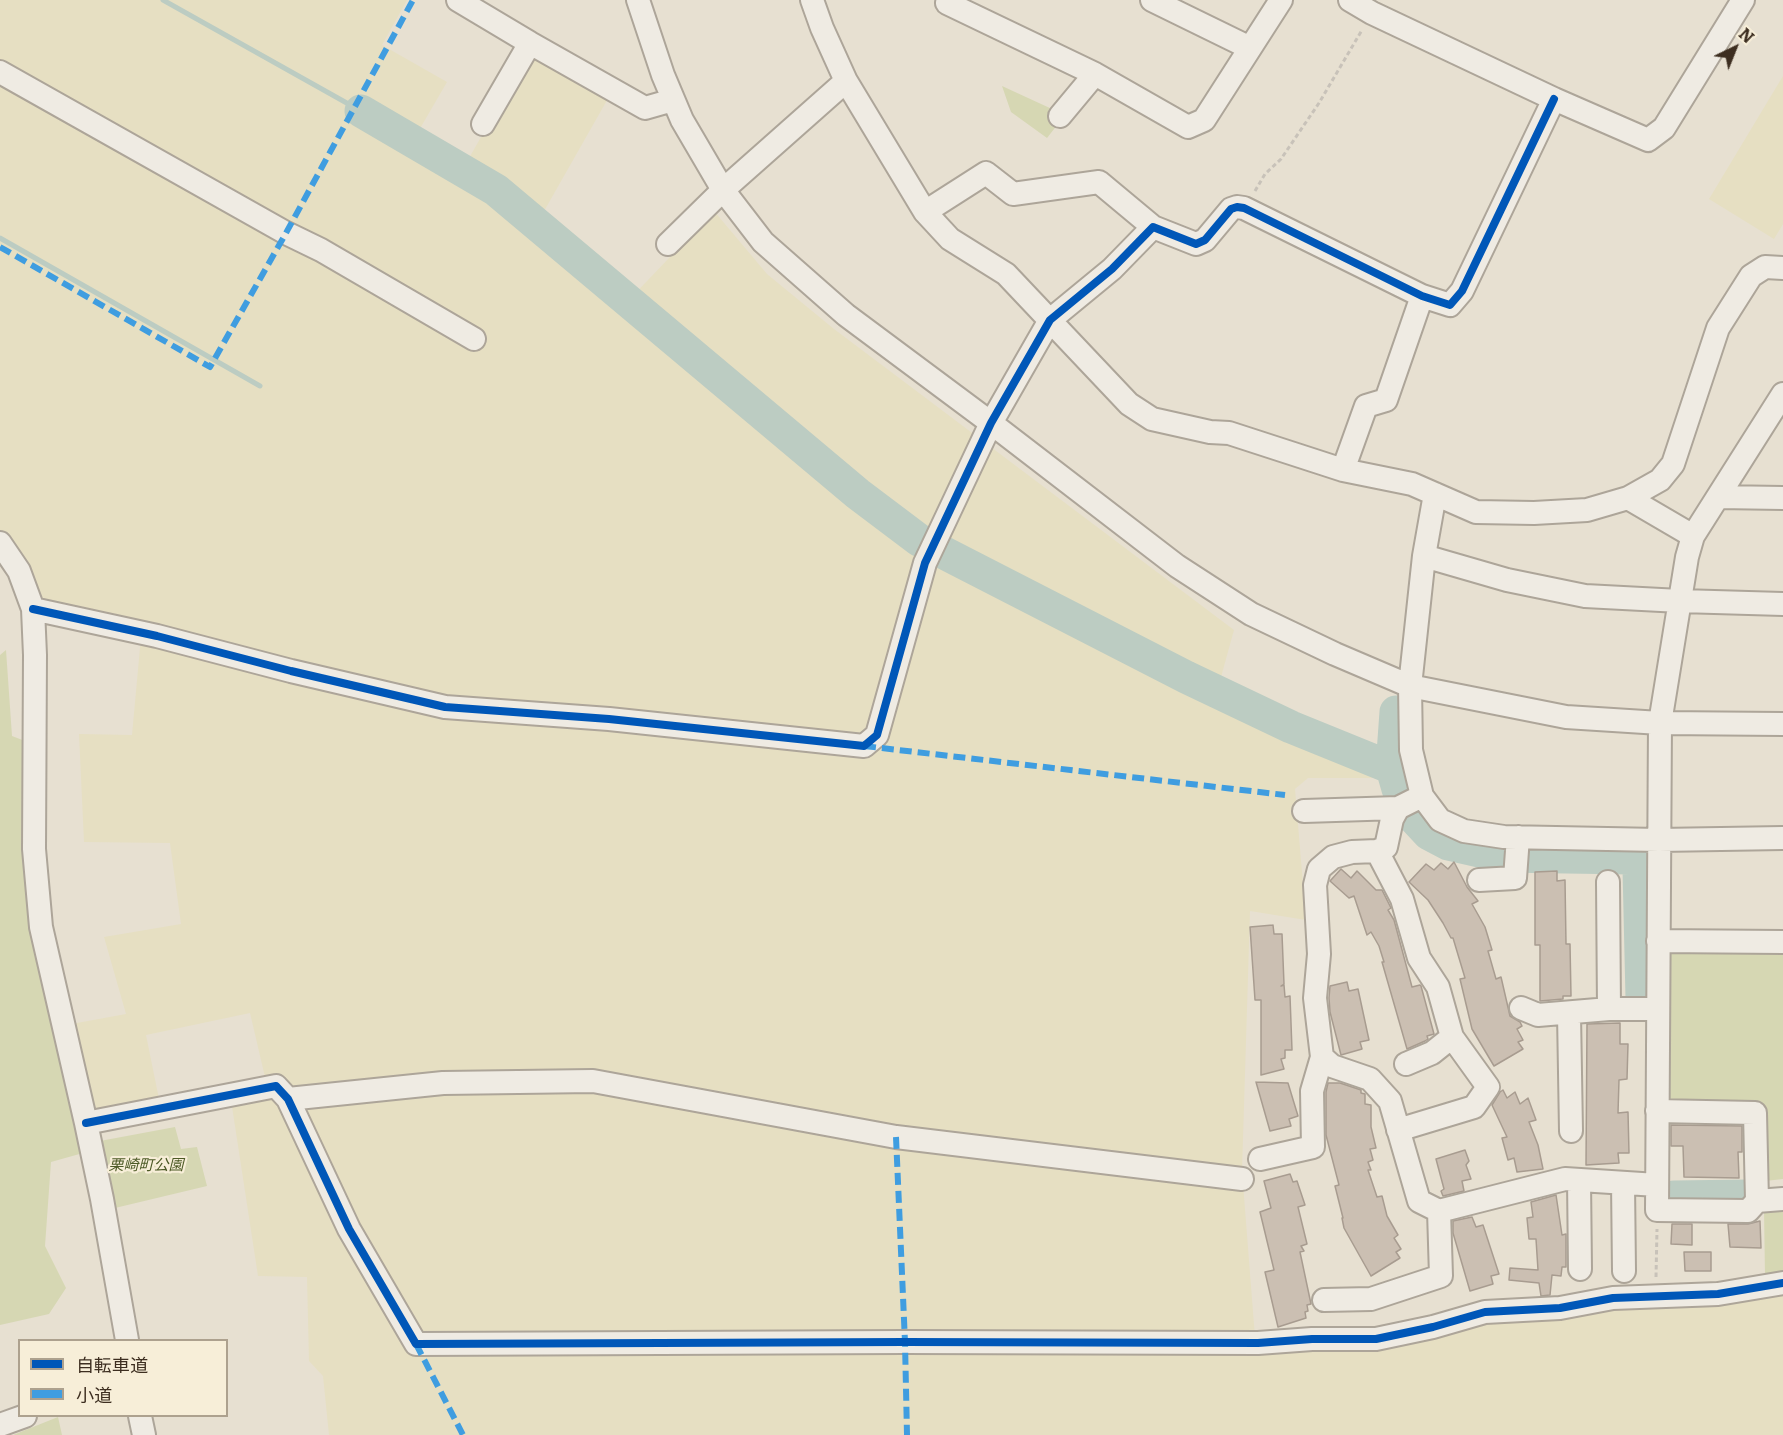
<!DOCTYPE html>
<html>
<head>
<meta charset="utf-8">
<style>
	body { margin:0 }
	#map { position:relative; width:1783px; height:1435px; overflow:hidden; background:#e7e0d1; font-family:Literata,"Noto Sans JP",serif }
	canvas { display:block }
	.legend { position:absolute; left:18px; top:1339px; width:210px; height:78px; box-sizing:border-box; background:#f7eed8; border:2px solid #ada18e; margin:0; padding:8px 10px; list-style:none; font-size:18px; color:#3d2e20 }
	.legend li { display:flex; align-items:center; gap:12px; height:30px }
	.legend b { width:30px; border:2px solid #ada18e }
	.north { position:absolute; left:1705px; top:18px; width:60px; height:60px; -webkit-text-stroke:4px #f7eed8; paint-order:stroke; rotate:43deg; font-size:16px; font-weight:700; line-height:24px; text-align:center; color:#3d2e20 }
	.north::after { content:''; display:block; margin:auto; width:21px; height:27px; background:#3d2e20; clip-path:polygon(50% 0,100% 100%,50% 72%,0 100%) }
</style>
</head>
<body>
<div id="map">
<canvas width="1783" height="1435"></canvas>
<ul class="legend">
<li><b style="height:8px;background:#0057b8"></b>自転車道</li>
<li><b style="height:8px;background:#3f9de0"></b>小道</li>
</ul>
<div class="north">N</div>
</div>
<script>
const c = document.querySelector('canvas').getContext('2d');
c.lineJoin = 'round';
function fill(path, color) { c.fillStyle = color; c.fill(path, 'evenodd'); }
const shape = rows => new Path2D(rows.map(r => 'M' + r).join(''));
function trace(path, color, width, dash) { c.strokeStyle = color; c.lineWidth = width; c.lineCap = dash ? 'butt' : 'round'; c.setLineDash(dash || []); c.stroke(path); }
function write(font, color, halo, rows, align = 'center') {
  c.font = font + ' Literata,"Noto Sans JP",serif'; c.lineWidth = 4.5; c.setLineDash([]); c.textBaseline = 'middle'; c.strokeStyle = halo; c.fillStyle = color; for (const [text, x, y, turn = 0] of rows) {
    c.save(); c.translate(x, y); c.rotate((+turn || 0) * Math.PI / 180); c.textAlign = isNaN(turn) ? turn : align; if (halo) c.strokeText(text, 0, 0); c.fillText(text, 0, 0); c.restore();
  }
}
fill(shape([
	[0,0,407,0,382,45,447,82,411,144,460,174,531,49,610,95,535,227,626,303,714,211,767,274,834,329,1234,630,1216,695,1380,769,1379,778,1308,778,1295,789,1306,920,1250,911,1242,1171,1256,1350,1478,1319,1783,1291,1783,1435,329,1435,323,1376,309,1361,307,1277,258,1276,231,1100,265,1077,250,1013,146,1035,160,1104,89,1118,66,1025,126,1014,104,937,181,924,170,843,84,842,79,734,132,735,142,626,37,603,0,539],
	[1783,76,1783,224,1774,239,1709,199]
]), '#e6dfc2');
fill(shape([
	[1002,86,1065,115,1047,138,1011,112],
	[6,650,12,736,25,741,83,1153,51,1162,45,1246,66,1288,49,1314,0,1325,0,655],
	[1658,941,1783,942,1783,1179,1756,1182,1755,1113,1657,1111],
	[175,1127,181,1149,197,1147,207,1186,115,1208,100,1141],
	[1783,1208,1783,1274,1765,1276,1764,1209],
	[58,1417,62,1435,13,1435]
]), '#d6d7b3');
trace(shape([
	[163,0,361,111],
	[0,238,260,386]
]), '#bcccc2', 5);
trace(shape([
	[361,111,496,190,858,494,919,540,1186,677,1291,727,1392,768,1398,789,1415,819,1429,834,1448,844,1501,856,1631,858,1639,869,1642,998],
	[1392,768,1396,712],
	[1674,1197,1748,1196]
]), '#bcccc2', 33);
const building = shape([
	[1454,862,1467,887,1478,901,1472,904,1485,927,1492,950,1488,951,1496,979,1501,977,1510,1016,1520,1022,1522,1026,1517,1029,1523,1040,1518,1042,1523,1049,1494,1066,1472,1029,1460,979,1465,978,1453,938,1451,938,1443,923,1428,900,1409,882,1426,864,1434,870,1441,863,1448,869,1454,862],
	[1341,869,1351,878,1357,871,1376,890,1382,890,1391,908,1388,910,1394,920,1412,987,1420,985,1421,986,1434,1034,1427,1036,1428,1039,1425,1041,1407,1049,1382,962,1384,962,1379,946,1371,932,1367,935,1354,896,1349,898,1330,881,1341,869],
	[1557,871,1557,881,1565,880,1566,944,1570,944,1571,996,1563,996,1563,999,1540,1001,1540,945,1535,945,1535,872,1557,871],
	[1273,925,1274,934,1282,934,1284,984,1281,986,1284,985,1285,997,1290,996,1292,1050,1285,1050,1285,1058,1281,1059,1284,1069,1261,1075,1261,1000,1255,1000,1250,927,1273,925],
	[1347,982,1349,991,1358,989,1369,1040,1360,1042,1362,1049,1341,1055,1330,1012,1329,998,1330,986,1347,982],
	[1620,1023,1620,1044,1628,1044,1627,1079,1619,1080,1618,1113,1628,1112,1629,1153,1618,1153,1619,1163,1586,1165,1587,1024,1620,1023],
	[1256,1082,1288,1083,1298,1116,1289,1119,1291,1126,1270,1131,1256,1082],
	[1328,1083,1340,1083,1361,1090,1361,1093,1365,1094,1365,1104,1371,1105,1371,1127,1376,1148,1370,1149,1373,1160,1368,1162,1371,1170,1368,1170,1377,1197,1382,1196,1387,1216,1398,1235,1394,1238,1401,1249,1396,1252,1400,1258,1371,1276,1344,1228,1342,1218,1343,1218,1335,1186,1339,1185,1326,1135,1326,1092,1328,1083],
	[1503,1090,1507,1098,1515,1092,1520,1104,1528,1098,1536,1120,1529,1122,1538,1145,1543,1169,1517,1172,1514,1158,1508,1160,1502,1138,1507,1137,1492,1105,1500,1092,1503,1090],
	[1671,1125,1742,1126,1742,1152,1738,1152,1739,1178,1684,1177,1683,1146,1671,1146,1671,1125],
	[1465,1150,1469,1161,1466,1165,1471,1179,1462,1181,1464,1191,1443,1196,1441,1191,1444,1189,1436,1159,1465,1150],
	[1290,1174,1293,1182,1297,1181,1305,1205,1298,1207,1307,1244,1301,1246,1304,1251,1300,1252,1311,1304,1307,1305,1308,1311,1305,1312,1306,1318,1278,1327,1265,1272,1274,1270,1260,1212,1271,1208,1264,1181,1290,1174],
	[1556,1195,1562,1235,1566,1234,1566,1267,1562,1267,1561,1276,1552,1275,1550,1295,1541,1296,1539,1283,1509,1280,1510,1268,1538,1270,1536,1239,1529,1239,1527,1218,1533,1217,1531,1202,1556,1195],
	[1472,1217,1476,1227,1483,1225,1499,1274,1491,1276,1493,1284,1470,1291,1453,1233,1453,1221,1472,1217],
	[1760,1221,1761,1248,1730,1247,1728,1224,1748,1224,1760,1221],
	[1672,1224,1692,1224,1692,1245,1671,1244,1672,1224],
	[1684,1252,1711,1252,1711,1271,1685,1271,1684,1252]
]);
fill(building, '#cbbfb2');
trace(building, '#a89c90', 1.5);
const minor = shape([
	[458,0,530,43,645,108,673,100],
	[638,0,663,75,682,120,723,190,763,242,846,315,991,423,1177,566,1251,614,1335,654,1410,686,1566,717,1660,723,1783,724],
	[812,0,822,28,846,81,925,212,950,239,1006,274,1129,404,1152,419,1210,432,1229,433,1343,470,1412,484,1476,512,1534,513,1587,510,1628,498,1660,480,1673,464,1718,328,1751,276,1765,267,1783,268],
	[948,0,947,3,1095,74,1188,127,1204,120,1281,0],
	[1152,0,1250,48],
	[1350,0,1372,13,1554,99,1648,140,1664,128,1743,0],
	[0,72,286,233,321,250,474,339],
	[1060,116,1095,74],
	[483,124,530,43],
	[925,212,986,173,1013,194,1099,182,1153,227],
	[668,244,723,190,846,81],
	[1343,470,1366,406,1386,400,1422,296],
	[1435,494,1424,556,1410,686,1411,750,1422,796,1440,820,1464,831,1504,837,1659,840,1783,838],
	[1718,497,1783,498],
	[1628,498,1693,536],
	[0,543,19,571,33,609,35,655,34,849,41,927,86,1123,102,1199,127,1340],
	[1424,556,1507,580,1585,596,1680,601,1783,604],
	[33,609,157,636,291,671,445,707,609,719,864,746,877,735,925,563,991,423,1050,320,1112,269,1153,227,1196,244,1205,240,1231,209,1237,207,1244,208,1422,296,1450,305,1462,291,1554,99],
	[1422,796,1398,808,1392,819,1386,847,1377,851,1352,852,1333,857,1319,869,1315,885,1319,954,1315,998,1322,1057,1332,1066,1370,1079,1390,1101,1419,1201,1439,1211,1565,1179,1657,1185],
	[1304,811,1398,808],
	[1377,851,1402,899,1419,958,1438,987,1452,1037,1432,1053,1406,1064],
	[1479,880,1515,878,1518,837],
	[1608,882,1609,1009],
	[1658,941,1783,942],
	[1521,1008,1538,1015,1609,1009,1658,1009],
	[1569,1014,1571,1131],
	[288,1099,443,1083,593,1081,896,1137,1242,1179],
	[1657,1111,1755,1113,1757,1201,1783,1199],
	[86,1123,276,1086,288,1099,349,1229,416,1344,905,1342,1258,1343,1312,1339,1376,1339,1433,1327,1485,1312,1560,1308,1613,1298,1718,1294,1783,1283],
	[1398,1130,1474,1107,1488,1087,1452,1037],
	[1260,1159,1313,1147,1312,1091,1322,1057],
	[1579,1180,1580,1269],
	[1623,1183,1624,1271],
	[1757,1201,1748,1211,1657,1210,1660,723,1687,557,1693,536,1783,394],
	[1324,1300,1371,1299,1441,1276,1439,1211],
	[140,1416,144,1435],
	[0,1425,25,1416]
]);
trace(minor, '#ada599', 26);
trace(shape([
	[1255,191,1265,174,1281,159,1319,103,1362,30],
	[1656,1277,1657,1229]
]), '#c8c2b9', 3, [4.5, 3]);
trace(minor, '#efebe3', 22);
trace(shape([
	[0,247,210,367,286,233,413,0],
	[864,746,1285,795],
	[896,1137,905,1342,907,1435],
	[416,1344,463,1435]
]), '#3f9de0', 6, [12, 6]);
trace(shape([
	[33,609,157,636,291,671,445,707,609,719,864,746,877,735,925,563,991,423,1050,320,1112,269,1153,227,1196,244,1205,240,1231,209,1237,207,1244,208,1422,296,1450,305,1462,291,1554,99],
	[86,1123,276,1086,288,1099,349,1229,416,1344,905,1342,1258,1343,1312,1339,1376,1339,1433,1327,1485,1312,1560,1308,1613,1298,1718,1294,1783,1283]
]), '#0057b8', 8);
write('italic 15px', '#4d5a26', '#f7eed8', [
	["栗崎町公園",146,1166]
]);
</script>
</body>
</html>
